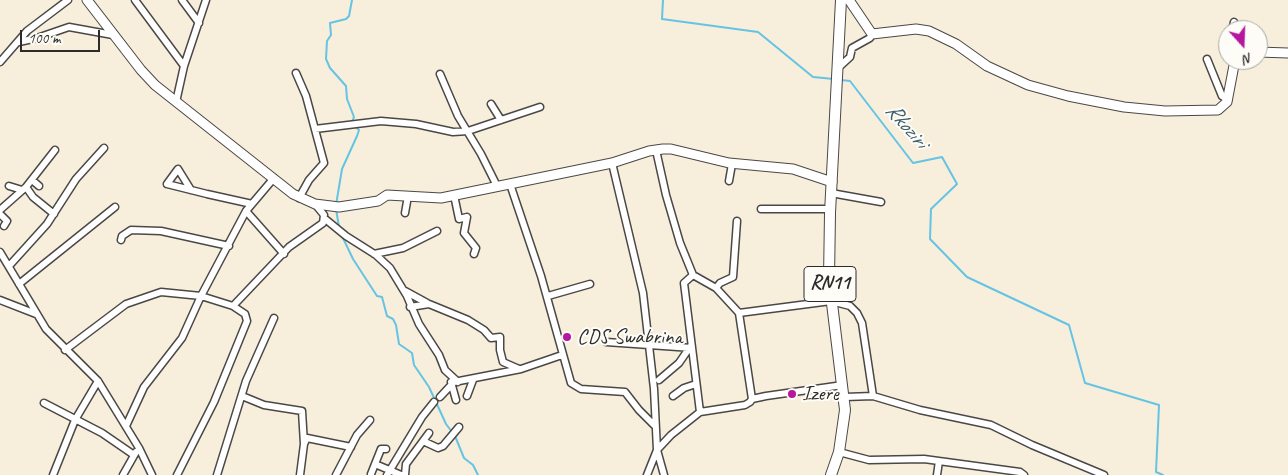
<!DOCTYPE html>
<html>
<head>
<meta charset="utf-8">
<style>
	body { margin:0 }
	#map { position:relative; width:1288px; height:475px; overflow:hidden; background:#f7eedc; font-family:Caveat,sans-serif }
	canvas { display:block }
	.north { position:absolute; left:1218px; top:20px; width:50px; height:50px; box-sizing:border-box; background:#fdfcf7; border:1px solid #a9a8a5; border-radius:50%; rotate:160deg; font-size:14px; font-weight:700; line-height:20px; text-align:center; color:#2b2b2b }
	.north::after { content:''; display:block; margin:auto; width:18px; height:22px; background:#b5179e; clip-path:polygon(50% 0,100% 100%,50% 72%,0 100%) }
	.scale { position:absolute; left:20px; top:30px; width:80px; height:22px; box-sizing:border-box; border:2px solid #2b2b2b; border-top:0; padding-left:6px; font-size:15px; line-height:18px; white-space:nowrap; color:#2b2b2b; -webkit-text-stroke:4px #fdfcf7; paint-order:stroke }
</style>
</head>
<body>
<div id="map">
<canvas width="1288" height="475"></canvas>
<div class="north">N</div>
<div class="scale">100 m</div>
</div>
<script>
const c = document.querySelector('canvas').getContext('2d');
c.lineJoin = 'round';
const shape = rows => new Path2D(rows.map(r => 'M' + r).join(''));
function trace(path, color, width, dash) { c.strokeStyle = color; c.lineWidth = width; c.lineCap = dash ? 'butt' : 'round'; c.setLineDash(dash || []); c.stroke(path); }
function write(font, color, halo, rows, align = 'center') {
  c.font = font + ' Caveat,sans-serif'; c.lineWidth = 4; c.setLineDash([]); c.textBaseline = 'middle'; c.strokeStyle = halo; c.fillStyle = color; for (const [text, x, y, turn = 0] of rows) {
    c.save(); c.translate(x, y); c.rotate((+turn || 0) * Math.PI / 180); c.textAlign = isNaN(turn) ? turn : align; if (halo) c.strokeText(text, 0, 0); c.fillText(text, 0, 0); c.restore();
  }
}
trace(shape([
	[663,0,662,19,758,32,813,77,834,79],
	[841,80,850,81,913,163,942,157,957,184,931,209,930,239,967,277,1069,325,1085,383,1159,405,1156,472,1163,475],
	[352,122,354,117,347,99,346,86,330,68,326,59,327,41,331,35,330,23,346,19,349,16,352,0],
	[336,205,342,169,357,136,359,130,356,127],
	[336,209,339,227],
	[342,236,353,259,377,296,382,297,387,316,393,319,396,325,399,344,412,353,414,365,429,387,446,424,455,436,464,458,473,465,478,475]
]), '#65c4e3', 2);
const street = shape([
	[135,0,184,66],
	[182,0,199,23],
	[1232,30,1234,22],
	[19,42,37,38,69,27,113,35],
	[1207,59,1222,96,1228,100],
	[0,62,27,31,68,0],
	[838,68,850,57,852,48,870,38,872,34],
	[296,73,306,96,324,163,309,180,299,198],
	[440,74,458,116,481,154,497,186],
	[176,102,184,66,206,0],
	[491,104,501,120],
	[315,129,381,121,416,124,453,132,468,131,540,107],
	[656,150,666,195,680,243,693,275,684,283,700,412],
	[612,163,643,293,654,389,657,450,664,475],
	[32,180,39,186],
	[729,181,732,164],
	[510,184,541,276,571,383,581,389,625,392,639,410,655,426],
	[9,186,22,190],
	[26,187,33,197,54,214],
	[191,190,178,169,167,184,207,194,252,204],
	[831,193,881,202],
	[454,195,459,219,467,217,464,233,476,248,474,254],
	[761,209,830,209],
	[0,210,26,187,55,150],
	[246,211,284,254],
	[405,213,408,196],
	[0,214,7,221,4,226],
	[324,218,346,236,376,255,390,268,407,296,419,324,439,355,445,370,458,382],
	[121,240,122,236,131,230,161,231,229,246],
	[0,252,46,329,98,381,139,448,152,475],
	[374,254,403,248,437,231],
	[9,266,47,224,76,179,104,148],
	[693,275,716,288,739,313],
	[19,284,115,207],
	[716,288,720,283,733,277,737,221],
	[405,291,427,303],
	[548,296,590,284],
	[0,300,36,314],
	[233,306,289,247,323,223,324,215,315,204],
	[410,307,429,304,468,320,484,330,491,338,500,337,500,350,503,362,519,369],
	[606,342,692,348],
	[65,350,126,304,161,292,201,296,233,306,245,314,247,321,214,402,177,475],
	[659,380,679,363,690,347],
	[451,382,456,400],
	[242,396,264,405,302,411,304,444],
	[467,396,473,380],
	[673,396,684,388,696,384],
	[440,397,454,382,521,369,562,355],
	[845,397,873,396,920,410,991,425,1032,445,1104,475],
	[752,399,739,313,831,301,850,306,857,313,862,323,873,396],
	[44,403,102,433,134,455],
	[126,426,144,387,182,338,201,296,246,211,274,178],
	[423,441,438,448,443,446,459,427],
	[839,452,869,460,924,459,1020,472,1024,475],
	[375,464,401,475],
	[371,474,381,449,386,449],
	[53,475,75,420,98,381],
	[123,475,136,452],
	[217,475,246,381,274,318],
	[300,475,304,444,307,438,351,447],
	[336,475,357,435,370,420],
	[387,475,422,417,434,402],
	[405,475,406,464,429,433],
	[647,475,657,450,671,435,700,412,745,405,750,402,752,399,766,396,843,385],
	[937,475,939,461]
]);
const secondary = shape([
	[87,0,141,70,155,85,293,194,315,204,339,207,378,201,387,195,441,198,612,163,649,151,663,149,671,149,729,163,793,169,832,182],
	[849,0,872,34,916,29,929,31,956,44,987,66,1028,85,1068,96,1124,107,1165,111,1218,110,1227,102,1235,60],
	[1258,52,1288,53]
]);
const primary = shape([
	[831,475,839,452,845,410,829,279,830,213,841,0]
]);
trace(street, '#4a4846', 9);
trace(secondary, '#4a4846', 11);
trace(primary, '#4a4846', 12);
trace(street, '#fff', 6);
trace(secondary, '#fff', 9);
trace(primary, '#fff', 10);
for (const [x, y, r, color] of [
	[567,337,5,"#b5179e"],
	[792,394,5,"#b5179e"]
]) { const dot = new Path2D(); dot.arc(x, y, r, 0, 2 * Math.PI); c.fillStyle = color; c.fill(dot); trace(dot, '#fdfcf7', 2); }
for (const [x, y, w] of [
	[830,284,52]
]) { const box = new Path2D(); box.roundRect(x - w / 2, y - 17.5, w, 35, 4); c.fillStyle = '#fdfcf7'; c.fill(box); trace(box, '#2b2b2b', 1); }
write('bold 20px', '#2b2b2b', null, [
	["RN11",830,284]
]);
write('21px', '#2b2b2b', '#fdfcf7', [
	["CDS Swabrina",577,337],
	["Izere",802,394]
], 'left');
write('italic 22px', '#3f616b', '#fdfcf7', [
	["Rkoziri",906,126,49]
]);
</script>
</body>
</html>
